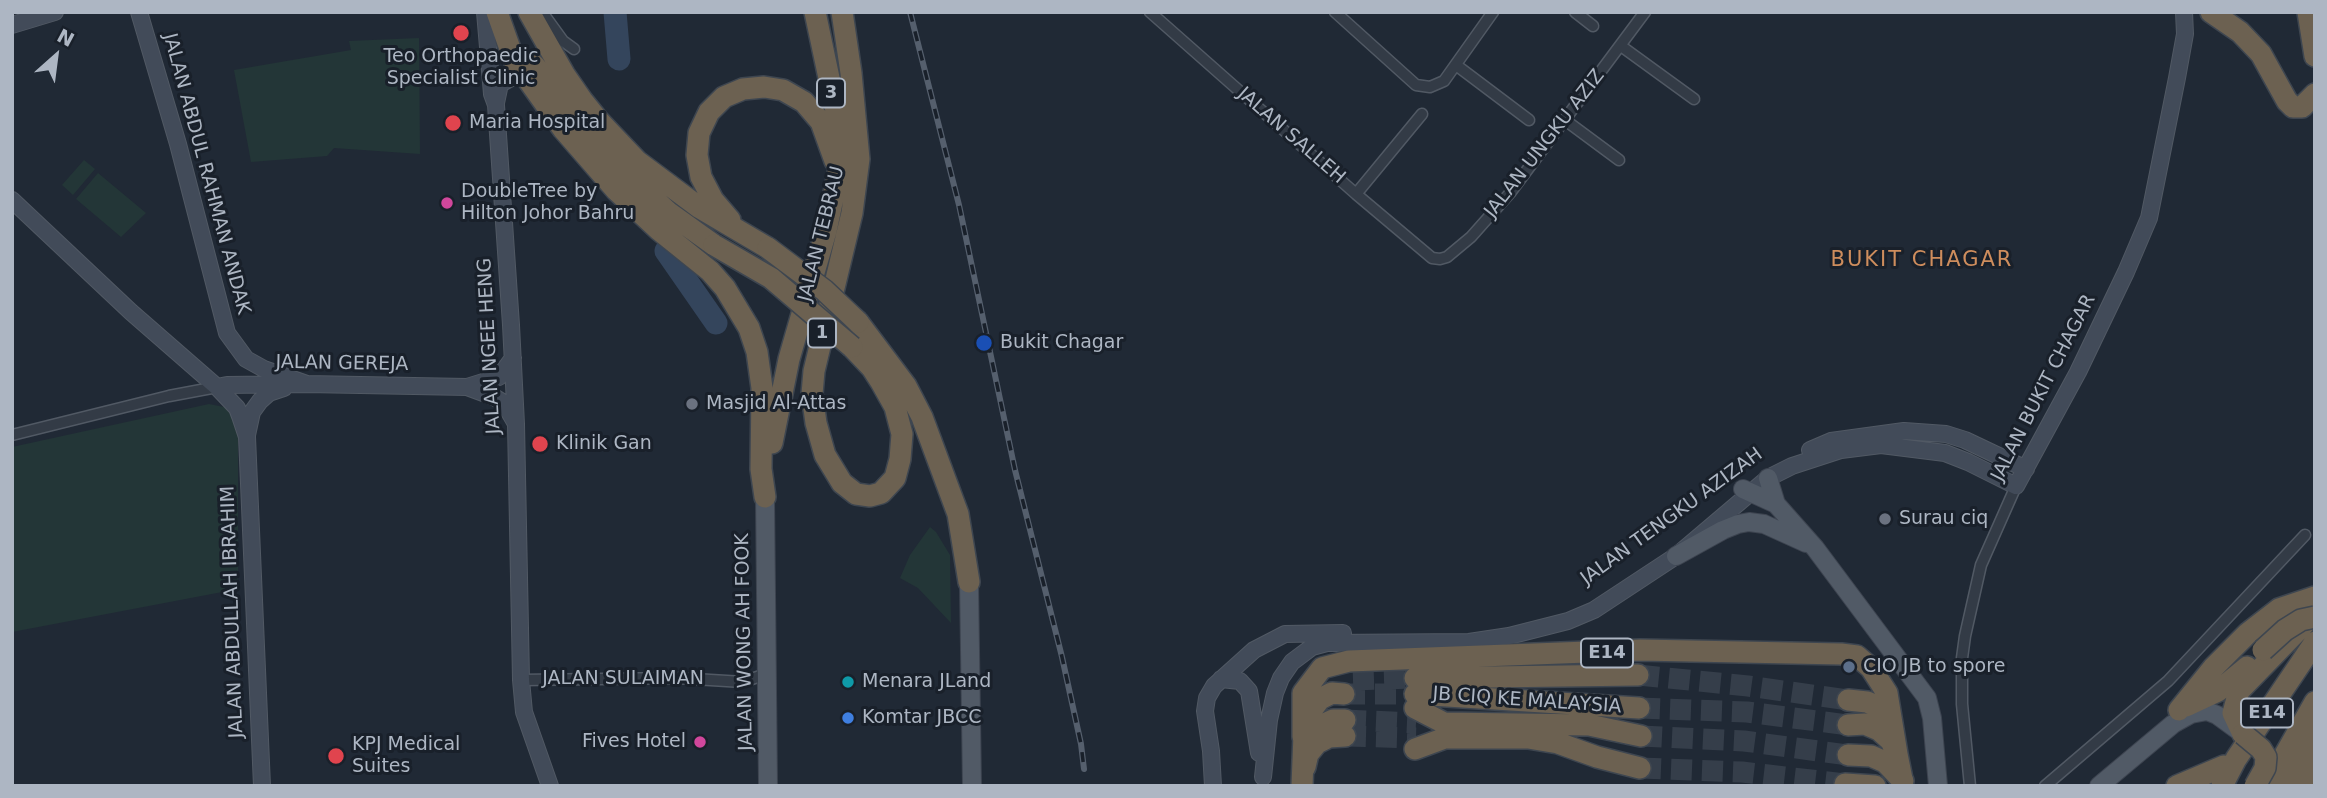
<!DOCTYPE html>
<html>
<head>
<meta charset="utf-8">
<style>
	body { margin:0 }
	#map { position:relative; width:2327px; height:798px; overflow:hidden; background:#202935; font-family:"DejaVu Sans",sans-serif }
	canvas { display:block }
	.frame { position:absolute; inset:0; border:14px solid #adb6c3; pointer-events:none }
	.north { position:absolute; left:21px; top:21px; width:70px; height:70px; -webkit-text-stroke:5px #19202a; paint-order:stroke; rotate:28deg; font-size:19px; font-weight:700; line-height:28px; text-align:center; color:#adb6c3 }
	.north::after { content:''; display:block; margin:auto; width:24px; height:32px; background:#adb6c3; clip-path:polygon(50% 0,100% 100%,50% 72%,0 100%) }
</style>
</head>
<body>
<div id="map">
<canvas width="2327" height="798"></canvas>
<div class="frame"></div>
<div class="north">N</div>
</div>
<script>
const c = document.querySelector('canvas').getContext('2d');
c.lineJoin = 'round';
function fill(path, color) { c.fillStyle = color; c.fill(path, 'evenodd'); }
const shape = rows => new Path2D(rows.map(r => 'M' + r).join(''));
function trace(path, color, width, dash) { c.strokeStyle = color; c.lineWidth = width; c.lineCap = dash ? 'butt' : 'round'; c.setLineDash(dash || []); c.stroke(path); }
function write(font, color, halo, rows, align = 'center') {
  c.font = font + ' "DejaVu Sans",sans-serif'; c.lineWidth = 6; c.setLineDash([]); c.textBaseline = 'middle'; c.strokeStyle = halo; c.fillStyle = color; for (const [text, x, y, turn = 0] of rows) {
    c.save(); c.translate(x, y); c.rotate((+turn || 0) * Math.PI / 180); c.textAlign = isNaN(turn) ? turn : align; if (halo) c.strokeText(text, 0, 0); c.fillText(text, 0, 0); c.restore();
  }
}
fill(shape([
	[419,38,420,154,334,148,327,156,251,162,234,70,351,50,349,41],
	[84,160,95,169,73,195,62,185],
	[98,173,146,213,121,237,76,199],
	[209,404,229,408,238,420,238,589,12,632,12,447],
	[930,527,936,532,950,555,951,623,918,588,900,578,910,555]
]), '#233637');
trace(shape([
	[615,12,619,59],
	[666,251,716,323]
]), '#34455c', 23);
trace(shape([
	[1638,675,1748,686,1848,700],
	[1353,680,1415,678],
	[1344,694,1415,694],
	[1639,708,1747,712,1848,725],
	[1345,720,1416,723],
	[1345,736,1416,738],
	[1641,736,1744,741,1848,755],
	[1640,768,1742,772,1845,784]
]), '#353e4a', 21, [21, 10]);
const street = shape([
	[542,12,563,41,574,49],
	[1150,12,1356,194,1432,258,1440,259,1447,257,1471,237,1510,193,1645,12],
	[1335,12,1416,85,1430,87,1444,81,1493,12],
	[1575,12,1593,26],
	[1621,46,1694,99],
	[1456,65,1529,120],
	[1565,120,1619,160],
	[1356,194,1422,114],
	[12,435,169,396,217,387],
	[521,680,678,678,743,682,766,674],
	[1970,786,1962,704,1962,658,1965,636,1981,565,2016,486],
	[2045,786,2168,681,2305,535]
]);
const secondary = shape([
	[139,12,178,144,227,333,246,359,264,369,307,384],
	[485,12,492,94,496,105,511,325,516,424,521,680,524,712,550,786],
	[12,25,55,12],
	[496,103,500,84,522,72],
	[12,200,131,312,217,387,237,408,240,416,247,437,262,786],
	[217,387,227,385,307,384,467,387,499,377,513,358],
	[467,387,494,397,504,403,515,422],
	[247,435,252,412,260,401,269,393,284,388],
	[1810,450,1831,441,1904,431,1946,434,1965,440,2026,469],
	[1221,679,1240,681,1249,691,1259,753],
	[1263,777,1269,720,1275,693,1281,678,1292,662,1312,647,1327,643,1469,642,1509,636,1568,621,1594,610,1676,556,1768,478,1792,466,1841,450,1881,445,1945,453,1968,462,2016,486,2078,372,2126,272,2149,218,2177,78,2185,34,2184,12],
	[1213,786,1211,751,1205,711,1207,698,1214,686,1254,650,1285,634,1343,633]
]);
const primary = shape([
	[1768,478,1776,504,1815,548,1927,698,1932,718,1938,786],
	[1743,489,1776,504],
	[765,497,768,786],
	[1676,556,1723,530,1738,524,1749,522,1764,524,1806,543],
	[969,582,972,786],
	[2099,786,2173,724,2191,714,2207,711,2217,715,2243,734]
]);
const highway = shape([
	[497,12,514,60,563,129,616,190,659,230,710,271,725,288,749,328,757,352,762,388,761,469,765,497],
	[529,12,564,74,582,100,599,121,637,161,700,208,768,248],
	[842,12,851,73,859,159,852,213,814,371,812,394,816,423,825,455,842,483,856,494,870,496,881,493,895,478,900,459,902,434,895,407,881,382,872,368,852,347],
	[2211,12,2240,32,2261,54,2287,101,2293,107,2302,107,2315,94],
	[2308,12,2315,56],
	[534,65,588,134,629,176,668,212,714,245],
	[730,220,713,200,701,177,697,155,699,133,709,112,724,97,743,89,764,87,783,90,804,102,821,122,835,161],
	[858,322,906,386,922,417,958,514,969,582],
	[772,443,789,359,826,231,842,155,839,125,815,12],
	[1415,678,1638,675],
	[1415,694,1639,708],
	[1848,700,1867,702,1881,708,1891,721],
	[2186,706,2218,691,2247,667],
	[1415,708,1444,723,1589,725,1641,736],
	[2179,710,2213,668,2248,633,2279,609,2315,597],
	[1848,725,1865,724,1879,730,1891,741,1897,754,1902,779],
	[2243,734,2233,713,2239,691,2306,622],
	[1303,737,1303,693,1322,668,1349,661,1640,650,1841,654,1857,656,1871,668,1887,693,1897,754],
	[1311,740,1320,726,1333,720,1345,720],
	[1415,749,1445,738,1528,738,1558,743,1597,757,1640,768],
	[1848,755,1871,756,1885,762,1903,781],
	[1305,767,1308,754,1317,743,1329,737,1345,736],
	[1845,784,1875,786],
	[1302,786,1304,734,1311,711,1320,699,1332,693,1344,694],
	[2177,786,2224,766],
	[2222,786,2236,759,2315,642],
	[2267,786,2315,702],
	[2286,786,2315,734],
	[2300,786,2315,769]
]);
trace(street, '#515964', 13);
trace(secondary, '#515964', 18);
trace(primary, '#3d4450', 20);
trace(highway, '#3e4650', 24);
trace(street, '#333b46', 10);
trace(secondary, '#424b59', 16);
trace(primary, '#515a66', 18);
trace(highway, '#6c6151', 21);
const rail = shape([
	[910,12,959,205,1015,470,1062,657,1081,744,1084,769]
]);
trace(rail, '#555f6d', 6);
trace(rail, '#19202a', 3.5, [10]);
const highwayBridge = shape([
	[714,245,771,278,852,347],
	[768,248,824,290,858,322],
	[2263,650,2285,630,2301,620,2315,617],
	[2243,734,2261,749,2266,757,2265,768,2255,786]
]);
trace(highwayBridge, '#3e4650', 24, []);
trace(highwayBridge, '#6c6151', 21);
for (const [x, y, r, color] of [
	[461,33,9,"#e0444e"],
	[453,123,9,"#e0444e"],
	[447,203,7,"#d1479c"],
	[984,343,9,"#1a4fb4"],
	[692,404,7,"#6b7280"],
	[540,444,9,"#e0444e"],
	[1885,519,7,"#6b7280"],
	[1849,667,7,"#5c6f8a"],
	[848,682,7,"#0f9aa8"],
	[848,718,7,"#3f7fe0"],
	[700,742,7,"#d1479c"],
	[336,756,9,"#e0444e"]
]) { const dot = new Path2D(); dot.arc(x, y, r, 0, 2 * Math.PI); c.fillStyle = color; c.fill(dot); trace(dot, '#19202a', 2.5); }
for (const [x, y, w] of [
	[831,93,28],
	[822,333,28],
	[1607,653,52],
	[2267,713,52]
]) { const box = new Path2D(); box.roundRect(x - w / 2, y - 14.5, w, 29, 5); c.fillStyle = '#19202a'; c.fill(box); trace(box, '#adb6c3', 2); }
write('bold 18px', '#adb6c3', null, [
	["3",831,93],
	["1",822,333],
	["E14",1607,653],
	["E14",2267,713]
]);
write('19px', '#adb6c3', '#19202a', [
	["Teo Orthopaedic",461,57,"center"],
	["Specialist Clinic",461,79,"center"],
	["Maria Hospital",469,123],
	["DoubleTree by",461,192],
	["Hilton Johor Bahru",461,214],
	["Bukit Chagar",1000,343],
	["Masjid Al-Attas",706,404],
	["Klinik Gan",556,444],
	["Surau ciq",1899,519],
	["CIO JB to spore",1863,667],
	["Menara JLand",862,682],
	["Komtar JBCC",862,718],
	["Fives Hotel",686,742,"right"],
	["KPJ Medical",352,745],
	["Suites",352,767]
], 'left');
write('19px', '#adb6c3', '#19202a', [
	["JALAN SALLEH",1291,136,41],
	["JALAN UNGKU AZIZ",1545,144,-52],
	["JALAN ABDUL RAHMAN ANDAK",206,174,75],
	["JALAN TEBRAU",822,234,-76],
	["JALAN NGEE HENG",490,346,-93],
	["JALAN GEREJA",342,364,1],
	["JALAN BUKIT CHAGAR",2044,388,-63],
	["JALAN TENGKU AZIZAH",1672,517,-36],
	["JALAN ABDULLAH IBRAHIM",233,612,-92],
	["JALAN WONG AH FOOK",745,642,-91],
	["JALAN SULAIMAN",623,679],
	["JB CIQ KE MALAYSIA",1527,701,4]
]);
c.letterSpacing = '2px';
write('21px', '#ce8d5d', '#19202a', [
	["BUKIT CHAGAR",1922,261]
]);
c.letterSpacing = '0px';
</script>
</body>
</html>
